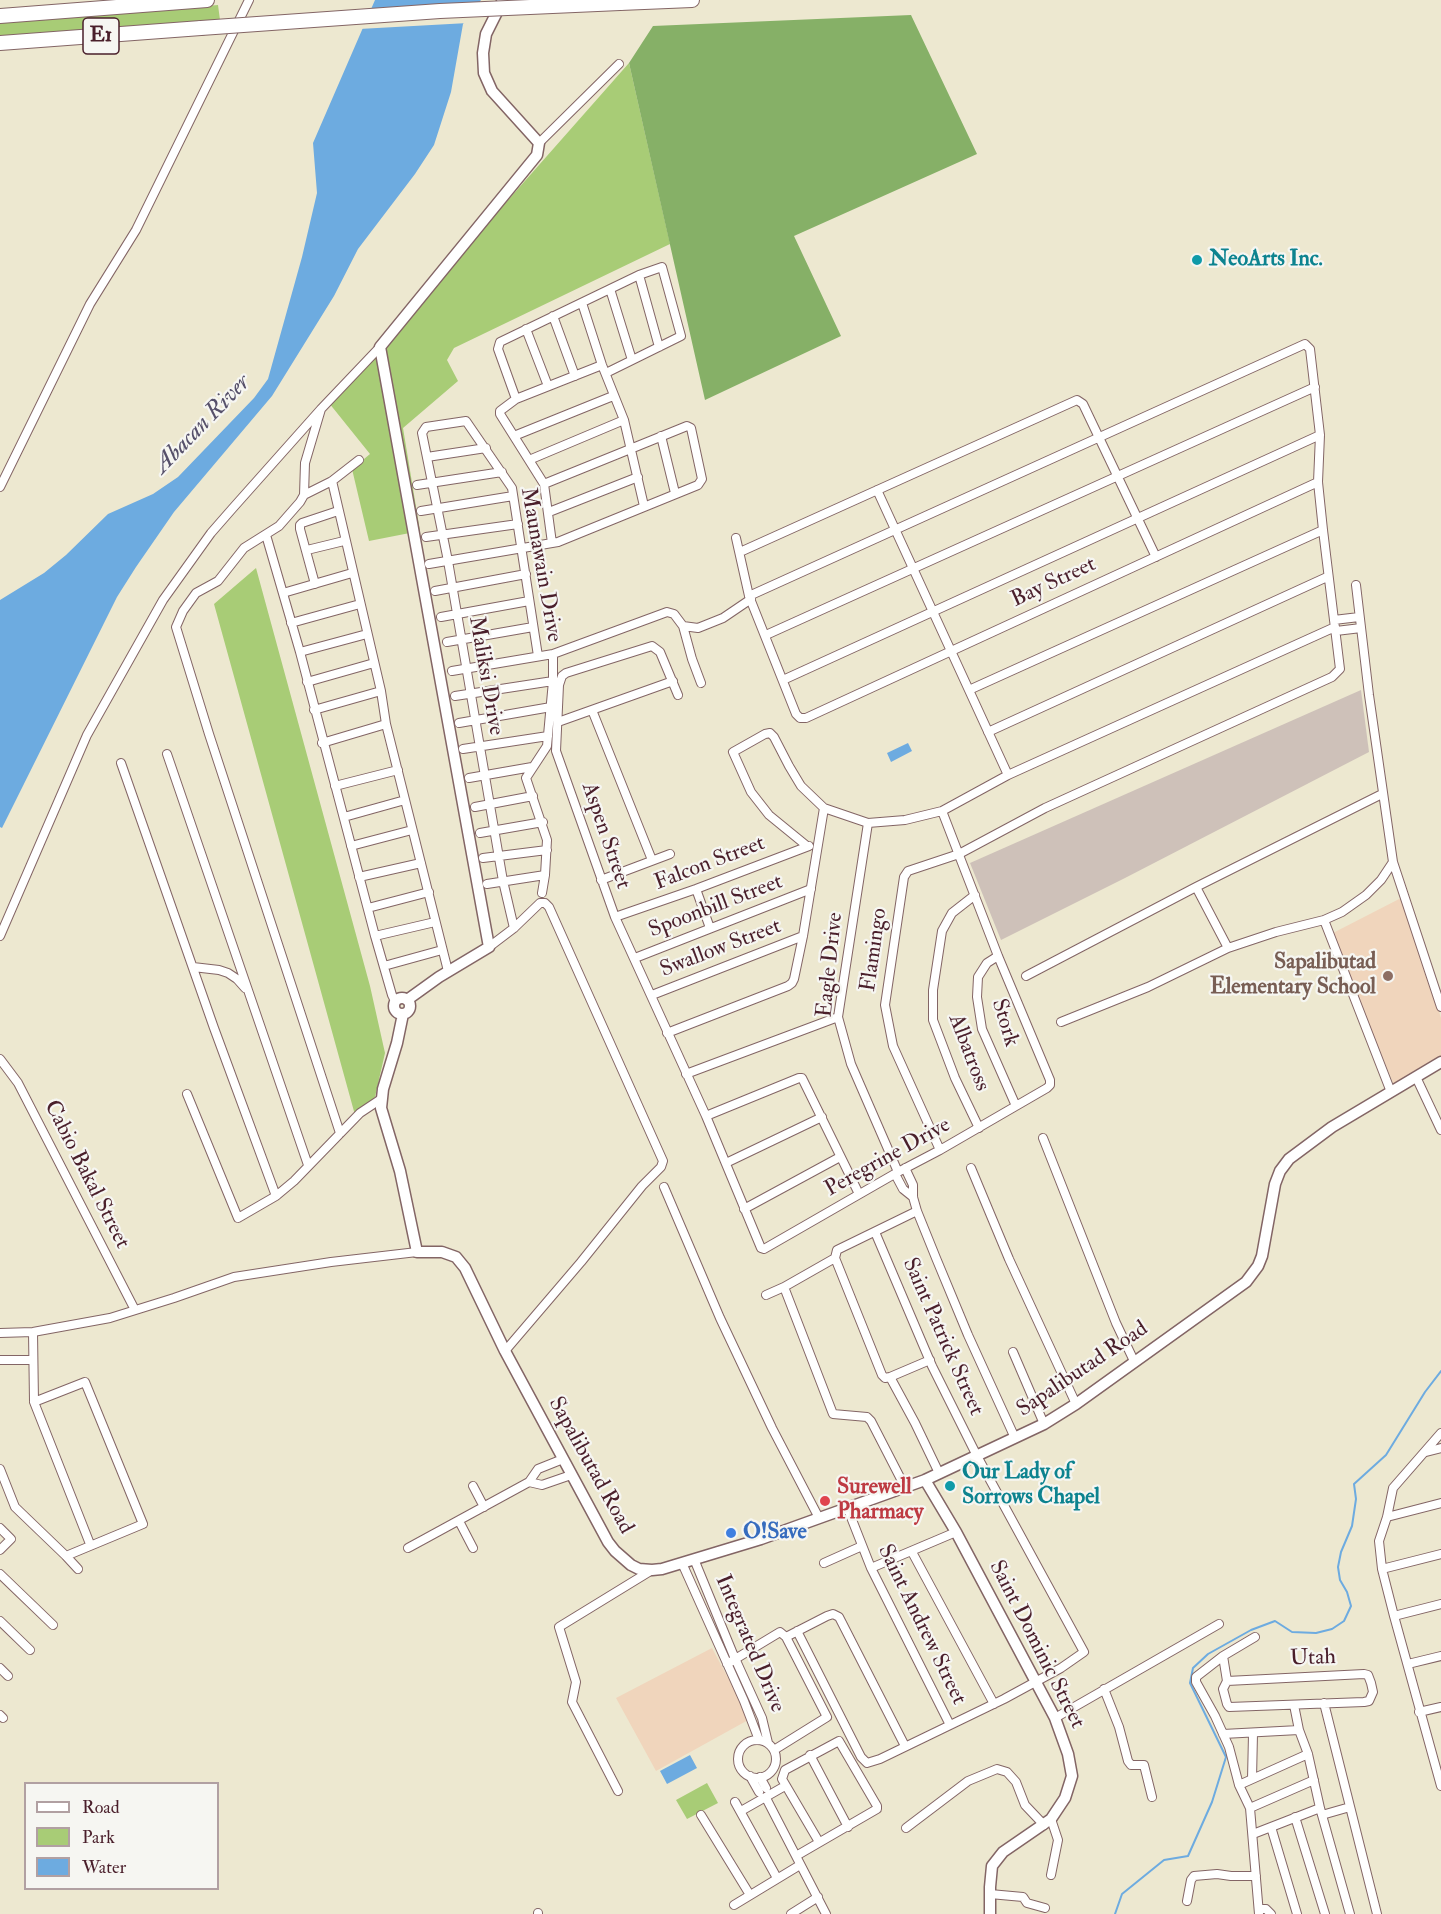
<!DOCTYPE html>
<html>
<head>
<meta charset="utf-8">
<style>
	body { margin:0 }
	#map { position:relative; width:1441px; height:1914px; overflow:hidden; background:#ede8d0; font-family:"IM FELL Double Pica",serif }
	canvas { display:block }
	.legend { position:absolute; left:24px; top:1782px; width:195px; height:108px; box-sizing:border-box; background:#f6f6f2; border:2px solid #b1a0a2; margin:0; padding:8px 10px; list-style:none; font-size:18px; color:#4a1f2b }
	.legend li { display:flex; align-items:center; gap:12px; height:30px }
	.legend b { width:30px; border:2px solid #b1a0a2 }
</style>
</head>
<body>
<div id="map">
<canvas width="1441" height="1914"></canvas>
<ul class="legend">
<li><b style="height:8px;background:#fff"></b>Road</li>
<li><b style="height:16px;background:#a8cc76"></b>Park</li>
<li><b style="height:16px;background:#6dabe0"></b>Water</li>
</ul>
</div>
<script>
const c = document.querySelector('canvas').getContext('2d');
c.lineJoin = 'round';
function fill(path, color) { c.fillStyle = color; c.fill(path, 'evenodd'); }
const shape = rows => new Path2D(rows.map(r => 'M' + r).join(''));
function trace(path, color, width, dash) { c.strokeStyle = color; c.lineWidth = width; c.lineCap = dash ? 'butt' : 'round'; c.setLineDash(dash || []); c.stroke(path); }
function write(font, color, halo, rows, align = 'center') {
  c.font = font + ' "IM FELL Double Pica",serif'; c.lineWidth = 4.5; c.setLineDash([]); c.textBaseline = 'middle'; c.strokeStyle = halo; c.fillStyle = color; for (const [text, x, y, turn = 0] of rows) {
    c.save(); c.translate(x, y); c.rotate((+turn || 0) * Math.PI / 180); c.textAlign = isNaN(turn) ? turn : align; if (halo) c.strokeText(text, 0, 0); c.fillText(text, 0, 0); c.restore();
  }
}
fill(shape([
	[1403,897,1441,1018,1441,1057,1394,1085,1331,934],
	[712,1648,750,1719,656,1771,616,1698]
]), '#f0d5bc');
fill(shape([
	[1361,690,1369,752,1125,878,1001,940,970,863]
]), '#cec1b9');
fill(shape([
	[218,5,220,20,0,38,0,23],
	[629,63,670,244,454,348,447,360,458,381,403,428,420,531,369,541,352,469,370,454,329,403],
	[256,568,370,986,385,1053,375,1097,355,1115,214,604],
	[707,1783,718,1803,687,1819,676,1800]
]), '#a8cc76');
fill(shape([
	[911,15,977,154,794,236,841,336,705,400,629,63,653,26]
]), '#86b067');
fill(shape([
	[375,0,481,0,463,24,451,92,434,145,415,174,358,249,334,296,272,396,174,512,136,567,117,597,2,828,0,827,0,600,44,573,66,555,108,514,153,494,178,477,254,398,268,379,302,257,317,193,313,143],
	[908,743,912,751,891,762,887,753],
	[690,1755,697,1768,667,1784,660,1771]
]), '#6dabe0');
fill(shape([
	[481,5,468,23,359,29,367,12]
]), '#ede8d0');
trace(shape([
	[1115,1914,1122,1894,1164,1860,1188,1856,1212,1802,1226,1757,1190,1683,1193,1668,1208,1654,1251,1630,1275,1621,1292,1632,1316,1633,1332,1629,1344,1621,1351,1606,1347,1592,1340,1580,1338,1567,1341,1552,1352,1526,1356,1499,1354,1484,1386,1455,1425,1392,1441,1371]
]), '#6dabe0', 2);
const street = shape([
	[539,143,619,64],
	[639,275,659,347],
	[610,289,632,360],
	[582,303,602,365,624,420,644,506],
	[553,316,575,376],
	[526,329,548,386],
	[516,399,498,349,500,342,639,275,662,267,681,336,606,373],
	[321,409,305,463,304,495,300,502,279,526,244,548,218,581,196,593,183,611,176,627,209,734,340,1133],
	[514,436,613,396],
	[661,436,675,493],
	[427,457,486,448],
	[529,460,624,420],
	[332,481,381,691,386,724,448,971],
	[417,485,502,472],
	[0,487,90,304,136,230,249,0],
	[877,490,1008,775],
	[304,495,332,481,359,460],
	[421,511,513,496],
	[549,512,638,477],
	[266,535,300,652,375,936,392,995,395,1001],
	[426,537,518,524],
	[736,538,749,596,796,714,800,718,806,718,1318,482],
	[552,543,544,484,500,414,500,411,516,399,602,365],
	[307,550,344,541],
	[740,552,1077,400,1083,404,1156,557],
	[429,564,558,542,698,485,702,479,691,428,687,426,544,484],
	[315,584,300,529,300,525,302,523,338,511],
	[1356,585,1369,695,1393,862,1441,1007],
	[435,591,526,574],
	[283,593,352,573],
	[749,596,1305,344,1310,349,1320,435,1318,482,1323,530,1340,669,1332,677,1045,808,959,854,908,871,904,877,885,1005,893,1046,940,1150],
	[441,617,529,601],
	[1334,620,1359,617],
	[291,623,360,604],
	[683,626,692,659,701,683],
	[1336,631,1361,628],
	[766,635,1315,387],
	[447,642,533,627],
	[300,652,367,634],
	[452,671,553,654,667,612,674,614,683,626,698,628,723,618,751,599],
	[783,680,1320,435],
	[307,682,374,663],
	[969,690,1323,530],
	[678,695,660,652,652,646,566,673,562,676,559,685,556,751,615,917,706,1116,761,1248,764,1249,898,1172,940,1150,1047,1088,1050,1085,1050,1080,998,956,942,811],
	[455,696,553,681],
	[314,710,381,691],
	[592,710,652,860],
	[558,722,673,681],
	[459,723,551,707],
	[988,732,1327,577],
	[322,743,386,724],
	[463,749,548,736],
	[167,754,308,1165],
	[121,763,214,1028,276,1196],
	[469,778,532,767],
	[335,786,398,770],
	[475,807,533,796],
	[344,817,405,800],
	[868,823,838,1017,851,1064,898,1172],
	[480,833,543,822],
	[351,846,412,830],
	[807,846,769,815,751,792,733,752,765,734,770,733,774,737,789,766,801,786,824,808,868,823,905,820,942,811,1008,775,1335,627],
	[483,858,547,850],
	[359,877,421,863],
	[601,880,670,854],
	[487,884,545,875],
	[1196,887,1228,948],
	[696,889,710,928],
	[542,893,545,875,547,840,526,778,547,746,553,681,553,654],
	[975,895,952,913,942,931,933,990,933,1020,955,1078,979,1128],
	[368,908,429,892],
	[615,917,696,889,809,846],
	[1324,920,1391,1092],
	[514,928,503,881,448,561,422,433,426,427,466,421,512,488,538,656],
	[0,936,87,735,163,600,211,533,232,509,321,409,380,347],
	[375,936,435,922],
	[489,947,514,928,540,903,545,903,549,907,663,1161,661,1167,642,1186,581,1262,505,1351],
	[998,956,987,963,978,977,977,997,982,1029,1016,1106],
	[635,958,811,889],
	[384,966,442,950],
	[193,967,219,970,228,973,237,979,245,988],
	[1026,976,1196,887,1382,794],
	[652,995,803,936],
	[1061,1022,1148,987,1228,948,1276,932,1324,920,1342,912,1366,895,1381,880,1393,862],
	[667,1033,788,986,792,983,794,979,803,936,824,808],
	[0,1059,18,1083,135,1310],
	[686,1074,838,1017],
	[1416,1077,1441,1130],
	[187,1094,238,1218,276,1196,294,1181,360,1113,381,1099],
	[706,1116,799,1078,802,1078,859,1194],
	[1043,1138,1116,1323,1134,1361],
	[726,1163,822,1117],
	[905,1168,913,1185,913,1197,917,1211,936,1258,968,1335,1015,1438],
	[971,1168,1009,1259,1076,1404],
	[895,1174,903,1189,913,1197],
	[664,1187,720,1318,772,1428,819,1518],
	[744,1209,840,1157],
	[917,1211,837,1250,835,1258,882,1375,885,1378,890,1377,930,1360],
	[835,1258,784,1287,833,1414,867,1417,871,1421,905,1487],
	[766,1295,784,1287],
	[33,1332,34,1402,90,1544],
	[0,1333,33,1332,110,1318,174,1298,234,1277,331,1262,417,1252],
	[1013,1352,1044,1424],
	[0,1360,33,1360],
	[890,1377,915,1423,939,1473],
	[34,1402,85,1382,143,1524,66,1556,78,1569],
	[1441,1433,1393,1488,1387,1517,1379,1541,1382,1569,1394,1616,1441,1786],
	[1426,1452,1441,1448],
	[0,1469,15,1507,66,1556],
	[529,1482,542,1485,571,1475],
	[473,1486,484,1507],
	[847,1507,871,1568,950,1725],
	[1387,1517,1441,1503],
	[459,1521,473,1548],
	[0,1528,11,1539,0,1550],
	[408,1548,529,1482,538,1469,563,1459],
	[912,1552,994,1704],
	[694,1559,733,1654,762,1718,768,1743],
	[682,1563,744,1701,759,1740],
	[824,1563,862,1546],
	[871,1568,956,1532],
	[1382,1569,1441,1554],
	[0,1574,53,1625],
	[1394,1616,1441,1604],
	[0,1621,30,1650],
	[797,1631,861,1757,867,1763,880,1759,1004,1699,1061,1668,1084,1652,977,1456,932,1366,875,1232],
	[786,1637,827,1616,833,1614,839,1617,905,1746],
	[1223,1656,1227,1681,1223,1689,1227,1704,1229,1707,1364,1702,1369,1701,1373,1692,1371,1683,1368,1675,1364,1674,1227,1681],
	[727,1664,780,1632,786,1637,827,1717,774,1750],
	[1408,1664,1441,1656],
	[0,1668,8,1676],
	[1104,1689,1119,1727,1128,1761,1131,1765,1144,1765,1152,1797],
	[1324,1703,1377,1914],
	[1294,1705,1299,1730,1308,1754,1320,1808,1350,1914],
	[1419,1712,1441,1707],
	[0,1715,3,1718],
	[1055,1718,1219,1624],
	[1223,1734,1299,1730],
	'738 1759a19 19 0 1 1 38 0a19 19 0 1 1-38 0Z',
	[810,1755,848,1827],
	[750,1776,759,1792],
	[760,1777,766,1788],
	[1252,1779,1253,1734],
	[1239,1785,1308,1754],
	[618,1791,572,1702,576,1682,559,1627,652,1570],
	[766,1798,826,1914],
	[735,1802,777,1878],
	[1250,1808,1239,1785,1229,1747,1215,1716,1196,1682,1196,1677,1223,1656,1255,1637],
	[741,1811,785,1786],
	[701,1815,750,1895],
	[1322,1815,1350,1807],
	[1295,1817,1325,1914],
	[1051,1819,1058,1840,1051,1875],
	[1271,1827,1297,1914],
	[906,1828,968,1781,997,1769,1007,1772,1016,1782,1025,1805,1044,1825],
	[1253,1834,1320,1808],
	[796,1856,877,1809,877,1806,839,1741,785,1770,782,1779,819,1842],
	[990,1894,1023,1897,1027,1903,1045,1908],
	[1187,1901,1191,1880,1194,1876,1217,1874,1231,1876,1256,1876],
	[734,1905,800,1865],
	[1259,1909,1266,1909,1271,1914],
	[538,1913,538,1914],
	[791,1914,818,1897],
	[1259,1914,1250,1808,1314,1780]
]);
const secondary = shape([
	'394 1006a8 8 0 1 1 16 0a8 8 0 1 1-16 0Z',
	[407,1000,439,977,489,947,380,347,537,155,539,143,492,91,484,73,483,53,486,34,503,0],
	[403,1014,397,1043,383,1089,381,1108,400,1171,417,1252,442,1252,456,1257,465,1268,505,1351,608,1542,615,1551,631,1565,639,1569,652,1570,662,1569,761,1539,925,1480,1044,1424,1076,1404,1246,1282,1258,1266,1262,1256,1275,1184,1280,1171,1289,1159,1332,1127,1441,1062],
	[925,1480,956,1532,1055,1718,1068,1754,1072,1776,1065,1798,1051,1819,1003,1852,992,1866,990,1887,990,1914]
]);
const highway = shape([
	[620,3,692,0],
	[0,16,207,0],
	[0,43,201,28]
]);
trace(street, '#836565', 10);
trace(secondary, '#836565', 13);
trace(highway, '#836565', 16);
trace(street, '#fff', 8);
trace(secondary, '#fff', 10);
trace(highway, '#fff', 14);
const highwayBridge = shape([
	[201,28,440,11,620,3]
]);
trace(highwayBridge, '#836565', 16, []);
trace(highwayBridge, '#fff', 14);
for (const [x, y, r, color] of [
	[1197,260,6,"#0f9aa8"],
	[1388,976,6,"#8d6e63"],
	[950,1486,6,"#0f9aa8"],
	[825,1501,6,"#e0444e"],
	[731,1533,6,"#3f7fe0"]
]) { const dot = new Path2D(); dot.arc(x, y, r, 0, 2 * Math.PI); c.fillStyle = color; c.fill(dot); trace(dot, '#f6f6f2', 2); }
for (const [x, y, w] of [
	[101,36,36]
]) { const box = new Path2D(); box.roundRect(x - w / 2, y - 18, w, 36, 4.5); c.fillStyle = '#f6f6f2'; c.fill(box); trace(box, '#4a1f2b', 1.5); }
write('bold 21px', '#4a1f2b', null, [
	["E1",101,36]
]);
write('bold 22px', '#0d838f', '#f6f6f2', [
	["NeoArts Inc.",1209,260],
	["Our Lady of",962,1473],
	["Sorrows Chapel",962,1498]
], 'left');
write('22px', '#4a1f2b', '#f6f6f2', [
	["Maunawain Drive",540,565,80],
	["Bay Street",1054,583,-25],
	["Maliksi Drive",485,676,80],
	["Aspen Street",605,836,71],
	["Falcon Street",710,864,-21],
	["Spoonbill Street",716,907,-21],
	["Swallow Street",721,949,-21],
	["Flamingo",875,950,-82],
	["Eagle Drive",831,965,-84],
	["Stork",1004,1023,73],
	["Albatross",968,1053,69],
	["Peregrine Drive",888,1158,-29],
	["Cabio Bakal Street",86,1175,63],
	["Saint Patrick Street",942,1337,66],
	["Sapalibutad Road",1083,1370,-34],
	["Sapalibutad Road",590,1466,61],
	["Saint Andrew Street",921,1625,64],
	["Integrated Drive",749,1644,67],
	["Saint Dominic Street",1036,1645,63],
	["Utah",1313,1659,-2]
]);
write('bold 22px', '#785e54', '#f6f6f2', [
	["Sapalibutad",1376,963],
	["Elementary School",1376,988]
], 'right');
write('bold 22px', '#be3a42', '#f6f6f2', [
	["Surewell",837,1488],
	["Pharmacy",837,1513]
], 'left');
write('bold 22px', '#366cbe', '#f6f6f2', [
	["O!Save",743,1533]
], 'left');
write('italic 24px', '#56506a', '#f6f6f2', [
	["Abacan River",203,425,-46]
]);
</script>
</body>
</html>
